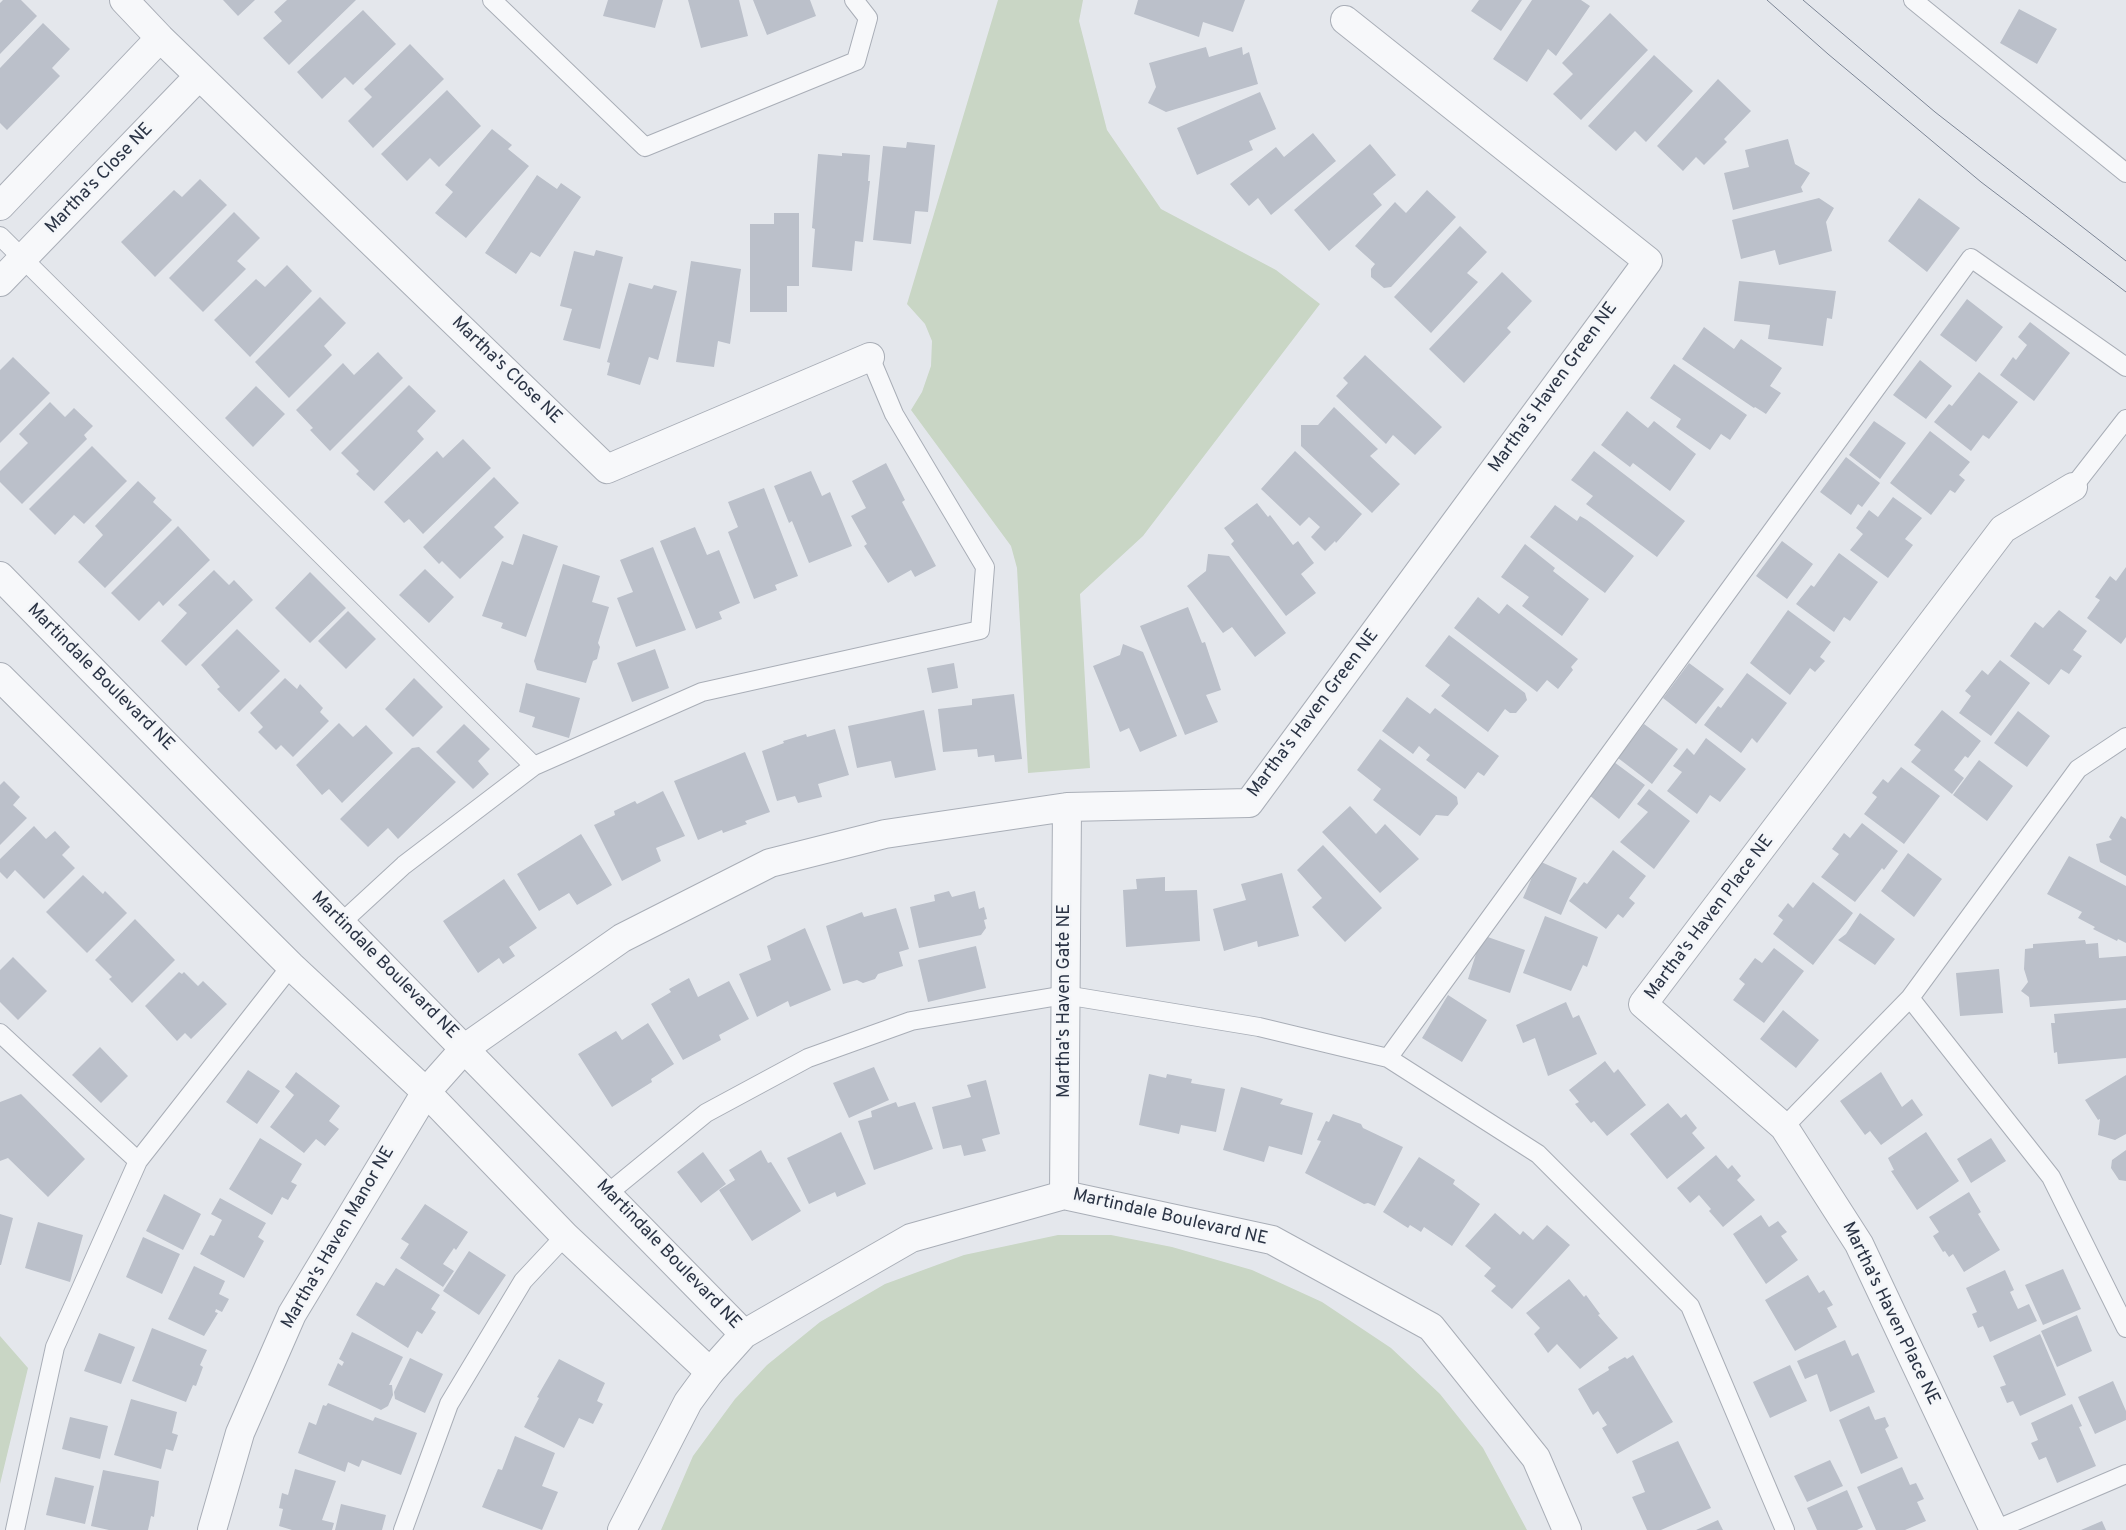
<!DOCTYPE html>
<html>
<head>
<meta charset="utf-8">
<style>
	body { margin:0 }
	canvas { display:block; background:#e4e7ec }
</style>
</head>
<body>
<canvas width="2126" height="1530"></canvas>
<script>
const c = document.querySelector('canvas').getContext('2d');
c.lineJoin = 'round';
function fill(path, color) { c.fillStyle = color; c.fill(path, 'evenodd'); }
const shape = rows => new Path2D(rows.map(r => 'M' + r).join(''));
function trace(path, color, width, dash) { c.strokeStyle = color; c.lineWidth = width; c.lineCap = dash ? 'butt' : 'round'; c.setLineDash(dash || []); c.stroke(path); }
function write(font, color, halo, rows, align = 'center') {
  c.font = font + ' Overpass,sans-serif'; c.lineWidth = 5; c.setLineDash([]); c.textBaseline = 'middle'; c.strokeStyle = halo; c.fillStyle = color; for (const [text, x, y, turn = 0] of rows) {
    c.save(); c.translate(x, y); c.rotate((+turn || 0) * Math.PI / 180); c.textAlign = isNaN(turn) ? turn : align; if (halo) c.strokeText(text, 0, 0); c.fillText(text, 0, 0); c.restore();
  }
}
fill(shape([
	[998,0,1083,0,1079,21,1107,130,1161,209,1276,270,1320,304,1143,536,1080,594,1090,768,1028,773,1017,568,1011,546,911,410,922,392,931,366,932,341,925,324,907,304],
	[1058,1235,1111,1235,1172,1247,1252,1270,1322,1302,1391,1348,1440,1394,1483,1448,1527,1530,661,1530,693,1456,735,1399,767,1365,820,1322,885,1284,964,1255],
	[0,1336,28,1368,0,1484]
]), '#c9d6c5');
fill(shape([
	[3,0,21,0,37,16,0,54,0,3],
	[223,0,255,0,238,16],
	[287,0,356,0,289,65,263,38,282,21,274,12],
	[608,0,663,0,655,28,603,16],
	[688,0,739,0,748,36,701,48],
	[753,0,810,0,816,16,767,35],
	[1138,0,1245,0,1233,32,1203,22,1199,37,1134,14],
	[1479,0,1522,0,1501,31,1471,11],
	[1532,0,1581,0,1590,6,1556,56,1548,49,1527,82,1493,59],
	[2019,9,2057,29,2037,64,2000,43],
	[363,10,396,44,353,85,345,77,322,99,297,72],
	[1610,13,1648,50,1581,120,1553,94,1573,74,1562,63],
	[43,23,70,49,52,68,60,76,7,130,0,123,0,68],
	[410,44,444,79,373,148,348,121,372,97,364,89],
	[1206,47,1209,57,1242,47,1243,55,1249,52,1258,84,1166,112,1148,103,1156,87,1149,63],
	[1654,55,1693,91,1646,142,1635,131,1616,151,1588,126],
	[1718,79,1751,111,1724,139,1727,142,1704,165,1696,157,1683,171,1657,146],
	[447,90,481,126,439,167,430,158,407,181,381,154],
	[1260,92,1276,129,1249,141,1253,150,1197,175,1177,128],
	[492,129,512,145,508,149,529,166,466,238,435,213,453,192,445,185],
	[1313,133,1336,161,1271,215,1258,198,1249,206,1230,184,1276,147,1284,157],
	[1788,139,1795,164,1810,173,1801,187,1803,192,1733,210,1724,173,1749,167,1745,150],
	[907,142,935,145,928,212,915,211,911,244,873,240,883,146,906,148],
	[1370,144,1396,175,1373,194,1382,205,1329,251,1294,210],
	[842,153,870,155,868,181,870,181,863,242,855,241,852,271,812,267,815,229,812,228,818,154,842,156],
	[537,175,557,189,561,183,581,197,540,257,531,252,516,274,485,253],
	[200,179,227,205,155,277,121,242,174,190,182,197],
	[1427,190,1456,217,1391,287,1384,288,1371,277,1371,269,1375,264,1355,246,1395,202,1406,213],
	[1819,198,1834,208,1826,222,1832,251,1779,265,1775,250,1741,259,1732,220],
	[1919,198,1960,228,1927,272,1888,241],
	[234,212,260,238,237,261,246,269,203,312,169,278],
	[774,213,799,213,799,286,787,286,787,312,750,312,750,224,774,224],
	[1460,226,1487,252,1467,273,1478,282,1431,333,1394,297],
	[596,250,623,257,600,349,563,340,572,309,560,306,574,251,594,256],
	[691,261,741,269,730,344,718,341,714,367,676,362],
	[287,265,312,291,250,357,214,320,256,279,265,287],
	[1502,272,1532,301,1507,328,1511,332,1464,383,1429,349],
	[1739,281,1836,291,1832,319,1827,318,1823,346,1768,339,1770,325,1734,321],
	[629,283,652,289,654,285,677,291,658,360,649,357,640,385,607,375,610,363,607,362],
	[320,297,346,323,324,346,332,355,289,398,255,362],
	[1967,299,2003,327,1976,362,1940,335],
	[2030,322,2070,353,2034,401,2000,375,2013,357,2016,360,2027,345,2018,337],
	[1704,327,1734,349,1741,339,1782,368,1770,386,1781,393,1766,414,1755,407,1754,408,1682,359],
	[378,352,403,378,330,451,310,430,313,428,296,410,343,363,354,375],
	[1365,355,1442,427,1415,455,1393,435,1386,444,1336,396,1348,383,1343,378],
	[13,357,50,393,0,443,0,370],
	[1920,360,1952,386,1926,419,1893,395],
	[1674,364,1747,415,1730,440,1721,434,1710,450,1676,427,1681,419,1650,398],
	[1979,372,2018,402,1989,439,1983,435,1971,451,1934,422,1949,404,1952,406],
	[409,385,436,411,417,431,424,439,374,491,356,474,359,471,341,453],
	[256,386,285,414,253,447,225,418],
	[50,402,65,417,74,408,93,426,84,435,87,439,22,504,0,482,0,471,28,443,19,434],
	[1334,407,1378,449,1370,456,1400,484,1372,513,1301,446,1301,425,1318,425],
	[1627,411,1648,428,1654,421,1696,454,1670,491,1633,463,1630,467,1601,445],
	[1874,421,1906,443,1880,479,1849,455],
	[1930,431,1970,462,1959,475,1965,480,1955,493,1950,490,1931,515,1890,483],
	[463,439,491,468,423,534,409,519,404,523,384,502,437,451,443,458],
	[92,446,127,481,84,524,74,515,55,535,29,509],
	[1295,451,1362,514,1336,543,1335,541,1325,551,1311,537,1320,527,1309,517,1300,526,1261,489],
	[1594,451,1685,521,1657,557,1586,504,1593,496,1571,480],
	[1846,457,1880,483,1862,507,1858,504,1851,515,1820,492],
	[886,463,905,500,902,502,936,566,915,577,911,570,888,583,864,546,867,544,851,516,866,508,852,481],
	[811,471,822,496,830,492,852,546,809,563,792,521,789,523,774,486],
	[494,477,519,503,494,527,504,537,460,579,442,561,439,564,423,547],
	[138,481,156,498,153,502,172,520,105,588,78,562,103,535,95,526],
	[764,488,798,576,775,585,777,590,754,599,728,532,738,527,728,502],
	[1893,497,1922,518,1905,539,1913,545,1888,578,1850,550,1863,534,1856,528,1869,510,1878,517],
	[1257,503,1268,517,1270,515,1293,545,1298,541,1314,563,1301,574,1316,593,1286,616,1231,544,1234,541,1224,528],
	[1555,505,1577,521,1580,516,1587,520,1634,556,1605,593,1530,537],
	[178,526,210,560,163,606,159,601,139,621,111,593],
	[695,527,707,555,719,550,740,603,719,612,722,619,696,629,660,541],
	[523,534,558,546,526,637,501,628,503,623,482,616,502,561,513,565],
	[1782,541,1813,564,1787,599,1756,576],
	[1525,544,1555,568,1553,571,1589,599,1562,636,1522,606,1529,597,1501,577],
	[653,547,686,630,636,647,617,598,633,592,620,560],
	[1839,553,1878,582,1850,621,1844,617,1834,632,1796,604,1811,585,1814,587],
	[1208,554,1229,556,1286,633,1255,657,1232,627,1223,633,1187,586,1206,571],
	[563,564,600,576,592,602,609,607,598,643,600,647,597,659,593,661,586,683,537,670,534,661],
	[2126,567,2126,637,2121,644,2087,618,2100,600,2095,597,2110,576,2116,581],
	[425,569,454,597,429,623,399,595],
	[214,570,229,585,234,580,253,600,186,666,161,641,187,613,178,605],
	[310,572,346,608,310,643,275,608],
	[1478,597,1499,614,1507,604,1578,659,1571,667,1573,670,1558,689,1547,680,1537,692,1454,628],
	[1188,607,1202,643,1205,642,1221,690,1206,695,1218,722,1185,735,1140,626],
	[1788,610,1831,642,1820,657,1825,661,1815,672,1810,668,1790,695,1750,663],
	[2059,610,2087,631,2073,650,2082,656,2069,674,2061,669,2049,685,2010,656,2035,622,2043,628],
	[348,611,376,639,346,669,318,641],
	[237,629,280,671,239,712,217,689,220,687,201,665],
	[1449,635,1525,693,1527,700,1516,713,1510,713,1505,709,1488,732,1441,696,1450,685,1425,666],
	[1123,644,1143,652,1177,736,1140,752,1129,728,1120,732,1093,666,1120,655],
	[655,649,669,688,632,702,617,663],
	[2000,660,2030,683,1991,736,1959,713,1971,696,1965,691,1982,670,1988,675],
	[954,663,958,688,932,693,927,668],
	[1689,663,1724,689,1696,724,1663,698],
	[1747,673,1787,703,1757,743,1752,738,1741,753,1704,725,1718,706,1721,708],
	[285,678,297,689,300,684,323,708,320,712,329,721,293,757,281,745,276,750,258,732,263,727,250,713],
	[414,678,443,707,413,737,385,709],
	[526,683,580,698,569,738,532,727,535,717,519,712],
	[1014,694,1022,759,995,762,994,755,978,757,977,749,943,752,938,709,972,705,972,699],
	[1407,697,1430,714,1435,708,1499,756,1484,776,1478,772,1465,789,1426,760,1430,755,1419,746,1413,754,1382,731],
	[924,710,936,770,895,778,891,761,857,768,848,726],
	[1942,710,1981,741,1968,758,1965,756,1954,770,1964,778,1952,794,1911,762,1921,750,1914,745],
	[2018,711,2050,736,2027,767,1994,743],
	[339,723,353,737,366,725,393,753,342,803,329,789,322,795,296,765],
	[464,724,490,749,478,761,489,774,473,789,436,752],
	[1644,724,1678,749,1652,784,1618,758],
	[835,729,849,775,818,784,822,797,798,803,795,796,777,801,762,751,784,743,783,741,806,734,807,737],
	[1706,738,1746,769,1720,802,1710,795,1697,814,1667,791,1682,772,1673,766,1687,748,1694,755],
	[1380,739,1457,797,1458,804,1448,816,1436,815,1420,836,1373,800,1381,789,1357,770],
	[419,747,456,782,398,839,388,828,368,847,340,819,412,748],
	[745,752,770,812,745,821,747,824,723,833,722,830,698,840,674,781],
	[1979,760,2013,786,1987,821,1953,795],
	[1614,762,1645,785,1619,819,1589,795],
	[1901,767,1940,796,1904,844,1864,814,1877,797,1872,793,1883,779,1888,783],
	[4,781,20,797,13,805,27,818,0,845,0,785],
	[1649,789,1690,821,1654,869,1620,842,1648,812,1637,804],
	[663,791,685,836,656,848,661,861,622,881,594,825,615,815,614,811,635,801,637,804],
	[1350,806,1376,834,1385,824,1419,859,1380,893,1322,832],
	[2121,816,2126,819,2126,876,2100,862,2096,844,2112,840,2109,837],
	[1862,823,1898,851,1884,870,1882,868,1855,902,1821,877,1839,854,1832,849,1844,833,1850,838],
	[34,826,46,839,55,831,70,847,62,855,75,868,44,899,15,870,7,879,0,872,0,859],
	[581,834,612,885,577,905,569,893,539,911,517,874],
	[1323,845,1382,908,1345,942,1312,907,1322,898,1297,870],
	[1613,850,1646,876,1629,898,1635,903,1623,918,1618,914,1606,929,1569,901,1584,882,1587,884],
	[1908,853,1942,879,1914,917,1881,891],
	[2069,856,2126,886,2126,943,2118,939,2117,941,2093,929,2095,927,2078,918,2082,912,2047,894],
	[1539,861,1577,878,1561,915,1523,898],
	[1282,873,1299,936,1258,947,1257,941,1224,951,1213,909,1246,900,1241,884],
	[83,875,103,894,105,891,127,913,87,953,46,912],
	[1165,877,1165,891,1197,890,1200,941,1126,947,1123,890,1137,889,1136,879],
	[504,879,537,928,509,947,515,956,503,964,499,958,478,973,443,921],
	[1813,882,1853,913,1813,965,1773,934,1783,920,1778,916,1788,903,1793,908],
	[949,891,952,897,975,891,979,909,984,907,987,919,984,920,986,928,981,935,919,948,910,907,935,901,934,895],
	[896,908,909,949,899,952,903,966,878,974,875,979,863,983,857,980,843,984,826,926,862,912,864,917],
	[1860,913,1895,939,1875,965,1838,940,1846,934],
	[1545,916,1598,937,1587,967,1583,965,1571,991,1523,973],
	[135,919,175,960,132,1003,109,979,112,977,95,960],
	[805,928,831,990,790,1007,788,1001,757,1017,739,974,771,960,767,946],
	[1482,935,1525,950,1510,993,1468,979],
	[2085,940,2086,944,2098,943,2099,958,2126,956,2126,1000,2030,1007,2029,997,2021,991,2028,982,2024,969,2025,949,2033,948,2033,944],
	[976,946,986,988,928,1002,918,960],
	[1774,948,1804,971,1764,1023,1733,1000,1745,984,1739,979,1755,958,1762,963],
	[13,957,47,991,18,1020,0,1002,0,970],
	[1999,969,2003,1013,1960,1016,1956,973],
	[179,972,182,974,184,972,198,986,203,981,227,1004,191,1039,185,1033,177,1041,145,1006],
	[689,978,698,997,729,981,749,1019,719,1035,721,1040,683,1060,651,1004,671,992,669,989],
	[1448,995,1487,1020,1462,1062,1422,1038],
	[1566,1002,1573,1018,1579,1015,1597,1054,1548,1076,1535,1038,1523,1043,1516,1025],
	[2126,1008,2126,1058,2058,1064,2057,1052,2054,1053,2051,1023,2055,1023,2054,1014],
	[1783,1010,1819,1040,1796,1068,1760,1039],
	[648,1023,674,1064,651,1079,652,1082,612,1107,578,1054,616,1031,622,1040],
	[100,1047,128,1076,101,1103,72,1075],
	[1605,1061,1614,1073,1618,1069,1646,1105,1607,1136,1594,1121,1591,1123,1575,1104,1579,1102,1569,1090],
	[874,1067,889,1100,849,1118,833,1083],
	[248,1070,280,1091,257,1124,226,1102],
	[296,1072,340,1106,329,1121,339,1129,325,1146,316,1139,304,1153,270,1127,294,1095,285,1087],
	[1881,1072,1902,1107,1912,1099,1923,1115,1881,1145,1870,1131,1865,1135,1840,1101],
	[1149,1074,1166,1078,1167,1074,1192,1079,1191,1083,1225,1089,1216,1132,1181,1125,1179,1134,1139,1125],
	[2126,1075,2126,1134,2115,1140,2098,1135,2100,1119,2098,1120,2085,1100],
	[986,1080,1000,1134,982,1139,986,1151,964,1156,961,1145,943,1149,932,1107,971,1097,967,1085],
	[1241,1087,1283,1099,1280,1104,1313,1113,1302,1155,1269,1146,1264,1162,1223,1150],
	[21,1094,85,1159,48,1197,8,1158,0,1161,0,1102],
	[896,1102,898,1107,915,1102,933,1149,874,1170,858,1121,872,1117,871,1111],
	[1668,1103,1681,1118,1686,1114,1697,1128,1692,1133,1705,1148,1667,1179,1630,1134],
	[1333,1114,1361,1124,1363,1128,1403,1147,1375,1206,1368,1203,1364,1204,1305,1173,1321,1141,1317,1140,1326,1121,1329,1122],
	[841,1132,866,1184,837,1197,835,1192,809,1204,787,1158],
	[1926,1132,1959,1181,1917,1210,1891,1171,1894,1170,1888,1158],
	[260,1138,302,1164,291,1182,297,1185,288,1200,282,1197,272,1215,229,1189],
	[1991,1138,2006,1161,1971,1183,1957,1159],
	[761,1150,768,1163,771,1162,801,1211,752,1241,719,1190,735,1180,729,1170],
	[2126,1150,2126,1181,2119,1180,2111,1168,2112,1160],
	[703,1152,726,1184,701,1203,677,1172],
	[1716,1155,1728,1169,1732,1165,1741,1176,1737,1180,1755,1200,1723,1227,1709,1211,1711,1209,1699,1195,1690,1203,1677,1188],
	[1419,1157,1455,1180,1453,1184,1480,1204,1452,1246,1424,1227,1421,1232,1410,1225,1408,1228,1383,1212],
	[1969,1192,1981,1212,1978,1214,2000,1250,1964,1272,1953,1254,1949,1257,1945,1251,1943,1252,1933,1236,1939,1232,1929,1217],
	[164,1194,201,1214,183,1250,146,1231],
	[220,1198,266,1223,258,1237,264,1241,244,1278,200,1254,210,1235,214,1236,222,1220,211,1214],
	[425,1204,468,1232,456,1250,454,1248,443,1264,454,1271,443,1287,400,1258,409,1244,401,1239],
	[1495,1213,1520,1235,1523,1231,1533,1240,1547,1225,1570,1245,1512,1309,1491,1291,1496,1286,1484,1276,1491,1268,1465,1246],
	[0,1214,13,1218,1,1265,0,1265],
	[1761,1215,1769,1227,1778,1221,1787,1232,1781,1236,1798,1260,1766,1284,1733,1234],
	[38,1222,83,1235,70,1282,25,1268],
	[143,1237,180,1254,162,1294,126,1277],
	[469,1251,506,1275,479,1315,443,1291],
	[194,1266,225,1281,219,1294,229,1299,222,1312,216,1309,215,1312,218,1313,204,1336,168,1319],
	[396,1268,440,1295,431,1309,436,1312,422,1334,417,1331,408,1348,356,1315,376,1282,384,1286],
	[2063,1269,2081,1309,2043,1325,2025,1285],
	[2005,1270,2014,1290,2010,1292,2018,1309,2029,1304,2037,1321,1990,1342,1983,1326,1978,1328,1972,1314,1977,1312,1966,1288],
	[1808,1275,1819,1293,1824,1290,1833,1305,1827,1308,1837,1327,1795,1351,1765,1300],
	[1569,1279,1584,1297,1586,1295,1600,1314,1598,1315,1618,1338,1580,1369,1557,1344,1548,1353,1534,1334,1540,1328,1526,1313],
	[2077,1315,2092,1351,2057,1367,2041,1331],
	[152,1328,207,1350,200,1365,203,1367,196,1386,193,1385,186,1402,132,1381],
	[352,1332,403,1357,389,1385,392,1385,393,1395,388,1406,381,1410,328,1385,338,1363,342,1366,344,1362,339,1359],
	[99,1333,135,1347,121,1384,84,1371],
	[2040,1334,2066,1395,2020,1416,2013,1401,2007,1403,2000,1387,2006,1385,1993,1356],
	[1845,1340,1852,1356,1858,1353,1875,1392,1830,1412,1817,1374,1805,1379,1797,1361],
	[1633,1355,1673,1422,1617,1454,1602,1428,1607,1425,1598,1411,1593,1415,1578,1389,1609,1370,1608,1367,1625,1357,1627,1359],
	[410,1358,443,1374,425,1413,395,1399,394,1392],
	[559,1359,605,1383,597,1401,603,1404,593,1424,579,1418,564,1448,524,1427,539,1398,537,1397],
	[1790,1365,1807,1401,1770,1418,1753,1382],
	[2113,1381,2126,1411,2126,1420,2095,1434,2078,1397],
	[131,1399,177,1412,172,1433,178,1435,173,1451,166,1449,161,1469,114,1455],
	[328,1403,373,1421,375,1417,417,1433,401,1475,362,1460,359,1467,348,1462,345,1472,298,1453,309,1422,316,1425,323,1405,326,1406],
	[2072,1404,2082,1426,2079,1427,2096,1466,2057,1483,2046,1457,2039,1460,2031,1443,2038,1440,2031,1423],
	[1869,1406,1875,1420,1885,1417,1889,1426,1885,1429,1898,1458,1861,1474,1839,1420],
	[70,1417,108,1426,100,1459,62,1449],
	[515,1436,555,1453,542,1486,558,1492,542,1530,482,1507,498,1469,502,1470],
	[1678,1441,1711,1508,1661,1530,1647,1530,1632,1497,1645,1492,1632,1461],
	[1830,1460,1843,1486,1807,1502,1794,1476],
	[1902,1467,1910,1485,1916,1483,1924,1499,1917,1502,1926,1521,1905,1530,1876,1530,1857,1487],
	[295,1469,336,1481,322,1520,334,1523,332,1530,292,1530,279,1526,283,1509,279,1508,282,1493,288,1495],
	[103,1470,159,1481,154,1517,151,1516,148,1530,109,1530,91,1526],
	[55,1477,94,1486,85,1524,46,1515],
	[1847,1490,1863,1527,1857,1530,1817,1530,1807,1508],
	[341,1504,386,1515,382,1530,335,1530],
	[1718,1520,1723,1530,1696,1530],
	[2102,1521,2106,1530,2081,1530]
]), '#bbc0ca');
const service = shape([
	[492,0,645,147,856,61,868,18,854,0],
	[1913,0,2126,173],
	[0,236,534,766],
	[2073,487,2126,419],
	[2126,737,2078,769,1910,998,2051,1177,2126,1328],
	[341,923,404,865,534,766,702,692,980,630,985,567,894,414,870,357],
	[0,1033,138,1161],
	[1388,1058,1971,258,2126,367],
	[1784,1127,1910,998],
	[607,1194,706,1113,808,1058,911,1021,1065,995,1259,1027,1388,1058,1538,1154,1690,1306,1785,1530],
	[15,1530,55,1347,138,1161,291,966],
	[403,1530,449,1404,523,1281,565,1236],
	[1995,1530,2126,1474]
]);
const minor = shape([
	[124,0,160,38,607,469,870,357],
	[0,206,160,38],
	[0,282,199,76],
	[1064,1195,1067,807],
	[212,1530,240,1433,292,1314,426,1092,465,1048,622,938,770,863,885,834,1067,807,1249,803,1648,261,1345,20],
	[622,1530,688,1402,710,1372],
	[1994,1530,1859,1244,1784,1127,1643,1004,2003,529,2073,487]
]);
const tertiary = shape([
	[0,576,744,1334],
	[0,677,291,966,426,1092,565,1236,710,1372,744,1334,911,1238,1064,1195,1272,1240,1431,1327,1536,1458,1567,1530]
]);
trace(service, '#a9aeb7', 20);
trace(minor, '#a9aeb7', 30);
trace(tertiary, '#a9aeb7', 30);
trace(service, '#f7f8fa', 18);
trace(minor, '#f7f8fa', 28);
trace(tertiary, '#f7f8fa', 28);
trace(shape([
	[1767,0,1828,54,1981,182,2126,292],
	[1803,0,1935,112,2126,261]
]), '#7d8696', 1);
write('18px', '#2b3445', '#f4f6f9', [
	["Martha's Close NE",100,179,-46],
	["Martha's Close NE",506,371,44],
	["Martha's Haven Green NE",1554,388,-54],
	["Martindale Boulevard NE",100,678,45],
	["Martha's Haven Green NE",1314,714,-53],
	["Martha's Haven Place NE",1710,918,-53],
	["Martindale Boulevard NE",384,966,45],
	["Martha's Haven Gate NE",1065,1001,-90],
	["Martindale Boulevard NE",1170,1218,13],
	["Martha's Haven Manor NE",339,1238,-60],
	["Martindale Boulevard NE",668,1255,46],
	["Martha's Haven Place NE",1890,1314,64]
]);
</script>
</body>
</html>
